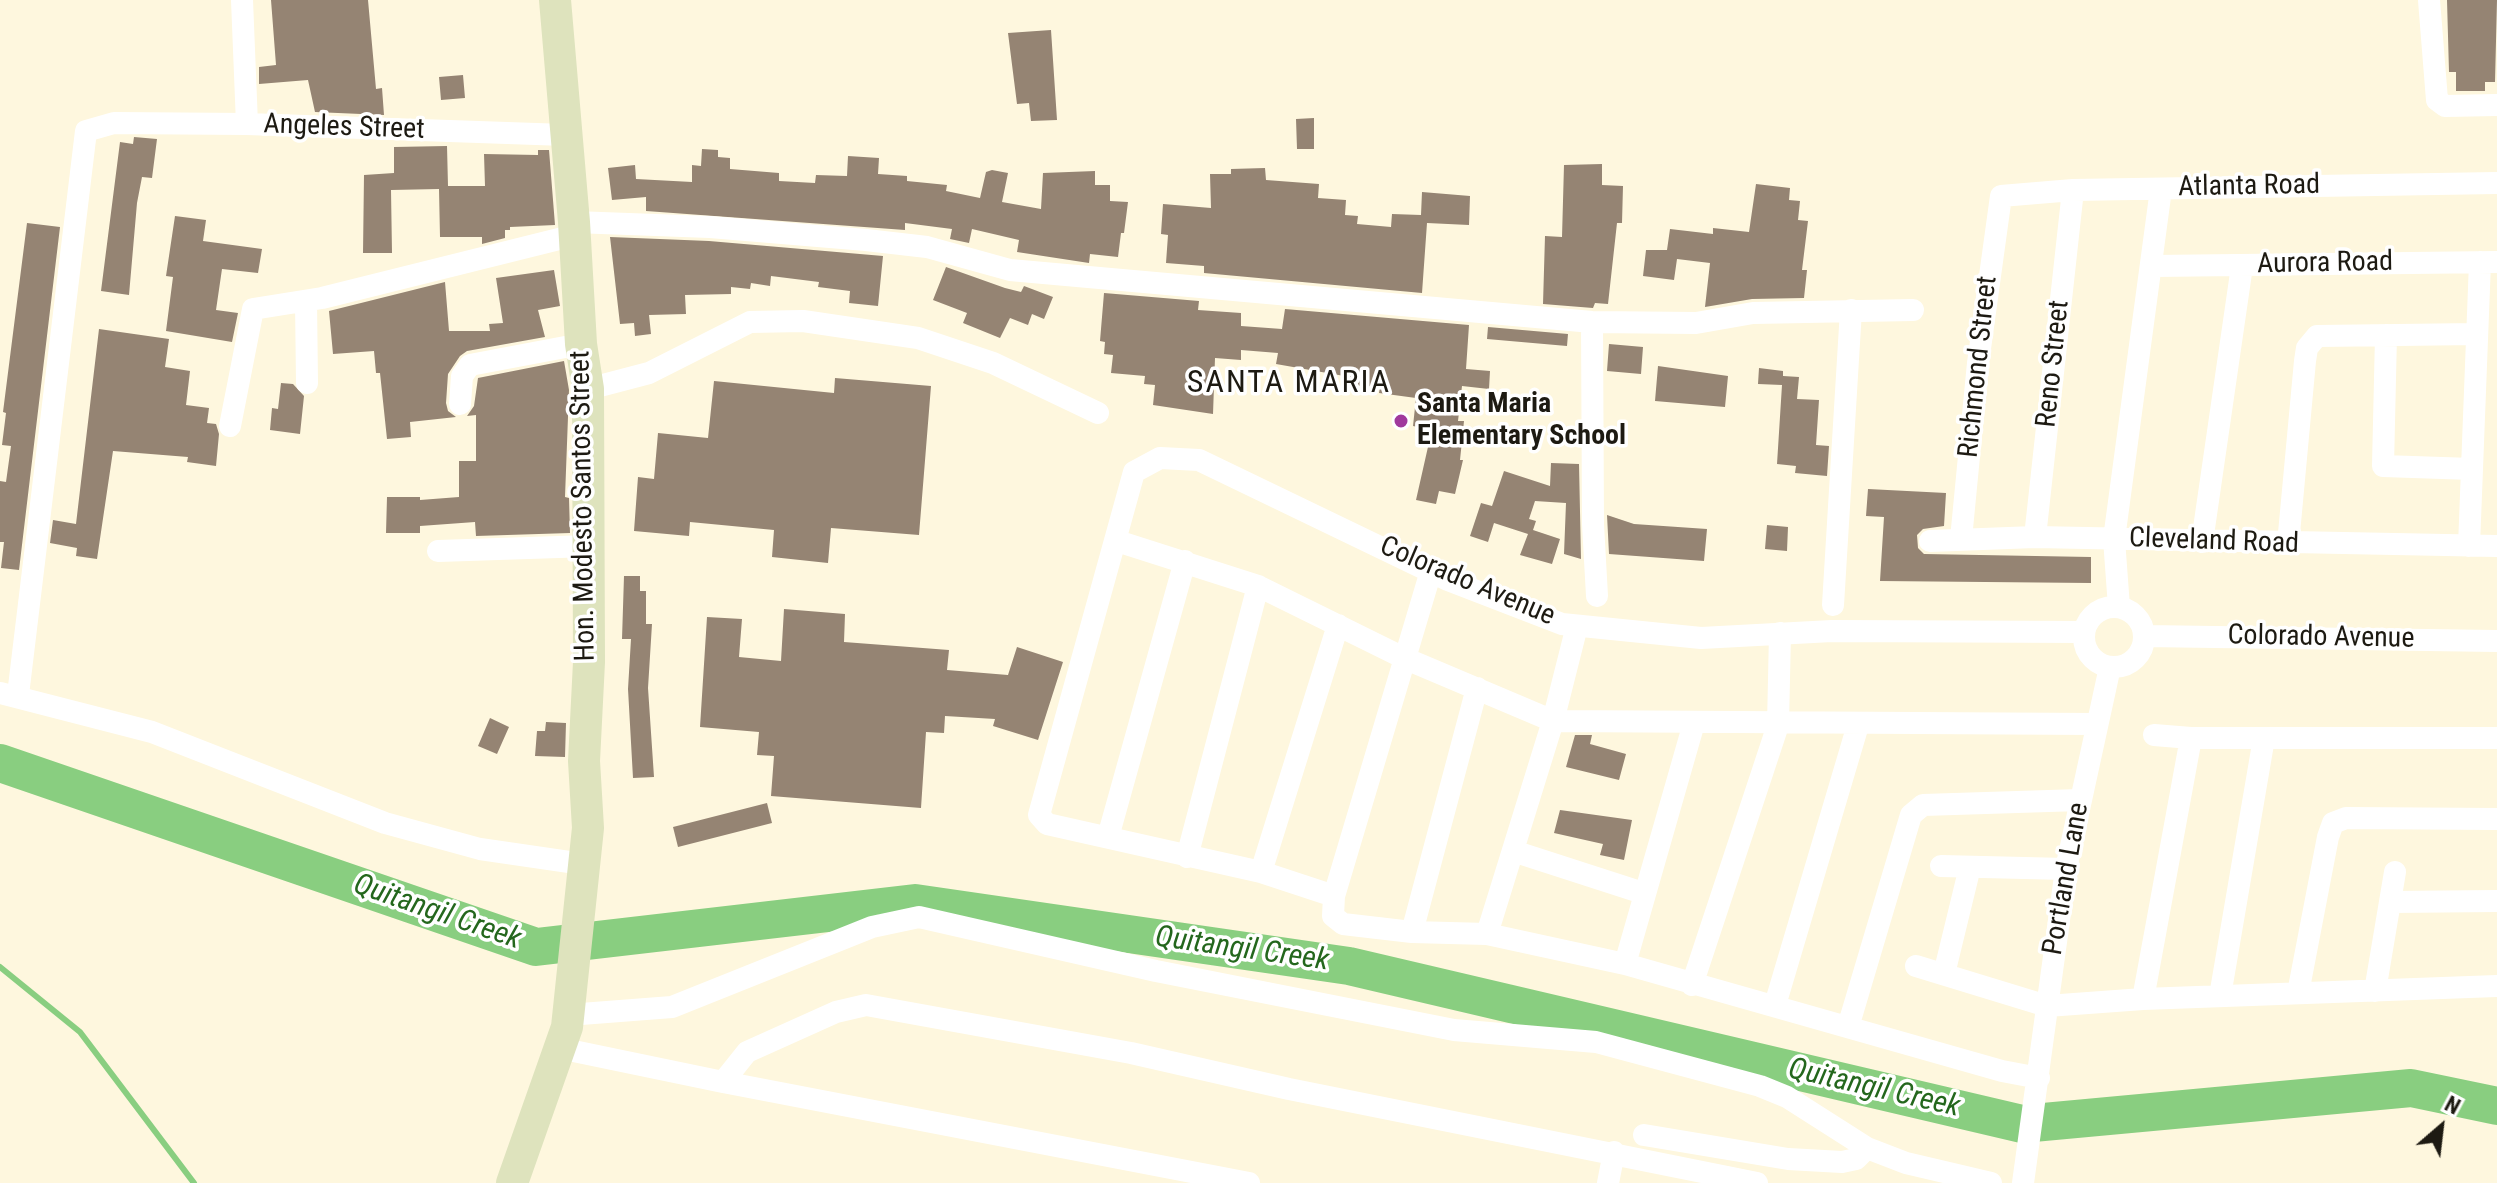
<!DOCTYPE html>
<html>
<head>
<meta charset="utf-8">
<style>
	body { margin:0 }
	#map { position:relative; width:2497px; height:1183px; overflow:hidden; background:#fef7de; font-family:"Roboto Condensed",sans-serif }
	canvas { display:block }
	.north { position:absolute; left:2401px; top:1087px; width:80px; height:80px; -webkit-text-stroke:6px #fff; paint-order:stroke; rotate:28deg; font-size:22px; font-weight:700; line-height:32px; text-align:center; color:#1d1a12 }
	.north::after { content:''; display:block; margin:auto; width:28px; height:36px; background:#1d1a12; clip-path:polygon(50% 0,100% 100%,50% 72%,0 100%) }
</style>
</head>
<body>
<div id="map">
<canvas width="2497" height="1183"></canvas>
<div class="north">N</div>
</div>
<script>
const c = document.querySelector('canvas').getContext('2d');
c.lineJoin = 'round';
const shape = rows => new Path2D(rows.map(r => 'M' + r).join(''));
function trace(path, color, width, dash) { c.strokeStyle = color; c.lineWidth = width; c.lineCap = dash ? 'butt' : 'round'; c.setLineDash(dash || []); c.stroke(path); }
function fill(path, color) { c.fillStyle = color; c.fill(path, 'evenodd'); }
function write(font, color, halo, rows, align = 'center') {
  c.font = font + ' "Roboto Condensed",sans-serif'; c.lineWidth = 7; c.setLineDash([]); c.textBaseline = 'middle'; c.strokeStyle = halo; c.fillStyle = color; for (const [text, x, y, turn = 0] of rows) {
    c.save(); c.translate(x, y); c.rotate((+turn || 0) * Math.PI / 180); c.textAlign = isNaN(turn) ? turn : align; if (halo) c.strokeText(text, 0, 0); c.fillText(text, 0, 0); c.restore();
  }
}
trace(shape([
	[0,967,80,1032,194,1183]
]), '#89ce80', 6);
trace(shape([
	[0,763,536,947,915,903,1349,966,2022,1124,2411,1088,2497,1106]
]), '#89ce80', 38);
fill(shape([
	[271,0,368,0,376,89,382,88,384,115,315,112,308,80,259,84,259,67,276,65],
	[2447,0,2497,0,2495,82,2485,82,2485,91,2456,91,2456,72,2449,72],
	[1051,30,1057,120,1031,121,1029,103,1017,104,1008,33],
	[463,75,465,98,441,100,439,77],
	[1314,118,1314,149,1297,149,1296,119],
	[134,137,157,139,152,178,142,177,137,203,129,295,101,291,120,142,133,144],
	[447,146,448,186,485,186,484,154,538,155,538,150,549,150,555,225,510,227,510,230,505,230,505,238,482,244,482,237,440,237,439,189,391,190,392,253,363,253,364,175,394,173,394,147],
	[702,149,718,150,718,157,730,158,730,169,779,173,779,181,815,183,816,175,847,176,848,156,879,158,878,174,907,176,907,181,947,185,946,191,980,198,986,172,992,170,1008,173,1002,202,1041,209,1043,173,1095,171,1095,185,1110,185,1110,201,1128,202,1124,233,1121,233,1118,257,1090,254,1089,263,1017,252,1019,240,972,229,969,243,950,239,952,229,905,223,905,230,646,211,646,197,612,200,608,168,635,165,636,179,692,182,692,165,701,166],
	[1602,164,1602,185,1623,186,1622,223,1617,223,1608,304,1595,303,1593,308,1543,304,1545,236,1562,237,1564,165],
	[1265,168,1266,180,1319,184,1318,198,1346,200,1345,215,1358,216,1357,224,1391,227,1392,214,1421,215,1422,192,1470,196,1469,225,1427,223,1422,293,1204,273,1204,266,1166,263,1168,235,1161,234,1163,204,1211,208,1210,174,1231,174,1231,169],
	[1756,184,1790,188,1789,200,1800,201,1798,220,1808,221,1802,270,1807,270,1804,298,1752,299,1705,307,1710,263,1677,259,1674,280,1643,276,1646,250,1667,250,1670,229,1713,234,1713,228,1749,232],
	[175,216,206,220,203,241,262,249,258,273,222,269,216,310,238,313,232,342,166,331,173,277,166,276],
	[27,223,60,227,19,570,1,568,4,542,0,542,0,481,6,482,11,446,2,445,6,413,3,412],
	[610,237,709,241,883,256,878,306,849,303,850,291,818,287,819,282,771,276,770,286,751,283,750,289,731,287,731,294,685,295,686,314,649,315,651,334,635,336,634,323,620,324],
	[946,267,1005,288,1021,292,1024,286,1053,297,1044,319,1032,314,1028,325,1010,318,1000,338,963,323,967,313,933,300],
	[554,270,560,306,538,310,545,337,467,351,460,356,448,374,446,403,448,411,456,417,410,422,411,437,387,439,380,373,376,373,374,351,333,354,329,311,445,282,449,331,490,331,489,324,503,323,496,278],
	[1104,293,1199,301,1198,310,1241,313,1241,326,1282,329,1285,309,1469,325,1466,369,1490,371,1489,389,1462,386,1458,421,1464,421,1460,460,1463,460,1455,494,1439,491,1436,504,1416,500,1430,438,1417,437,1418,427,1413,426,1416,398,1379,393,1380,387,1350,385,1350,377,1276,364,1278,353,1241,350,1241,360,1215,358,1213,414,1153,405,1155,385,1144,384,1145,376,1111,373,1113,355,1104,354,1105,342,1100,341],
	[1488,327,1568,334,1567,346,1487,339],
	[99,329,169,339,165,367,190,371,186,405,209,408,207,423,216,424,219,434,216,466,187,462,188,457,113,451,97,559,76,556,77,548,50,543,53,520,76,524],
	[1609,344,1643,347,1641,374,1607,371],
	[564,361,569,390,565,497,569,498,570,533,476,536,475,522,420,526,420,533,386,533,387,497,420,497,420,500,459,497,459,461,476,461,476,415,467,416,474,406,478,378],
	[1658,366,1728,376,1725,407,1655,401],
	[1759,368,1783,371,1783,376,1799,377,1797,399,1819,400,1816,445,1829,446,1827,476,1795,473,1796,466,1777,464,1782,385,1758,384],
	[835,378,931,386,919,535,831,528,828,563,772,557,774,530,690,522,689,536,634,531,638,477,654,479,658,433,708,438,714,381,834,393],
	[281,383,293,384,304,396,300,434,270,430,272,408,278,409],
	[1551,463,1579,464,1581,559,1564,554,1566,503,1535,501,1529,519,1536,521,1533,530,1560,539,1552,564,1520,555,1528,534,1494,523,1488,542,1470,536,1481,503,1492,506,1504,471,1550,486],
	[1868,489,1946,493,1944,526,1923,529,1917,535,1918,548,1924,554,2091,557,2091,583,1880,581,1884,517,1866,516],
	[1607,515,1634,524,1707,529,1704,561,1609,554],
	[1767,525,1788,527,1787,551,1765,549],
	[624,576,640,576,640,591,646,591,646,624,652,624,648,688,654,777,633,778,628,689,631,639,622,639],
	[784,609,845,614,844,642,949,650,947,670,1008,675,1017,647,1063,662,1038,740,993,726,995,719,945,716,944,733,926,732,921,808,771,796,774,756,757,755,759,732,700,727,707,617,742,619,739,657,781,661],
	[490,718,509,727,497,754,478,746],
	[546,722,566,723,565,757,535,756,537,731,545,731],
	[1575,735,1592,735,1590,744,1626,754,1619,780,1566,767],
	[767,803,772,823,678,847,673,827],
	[1560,810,1632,820,1624,860,1600,855,1603,844,1554,833]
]), '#958473');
trace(shape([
	[242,0,247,124],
	[2429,0,2437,100,2445,106,2497,105],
	[574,222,710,227,866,240,927,247,1010,270,1592,322,1696,323,1753,313,1913,310],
	[2153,266,2497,262],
	[306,301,307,383],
	[1592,322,1593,524,1597,596],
	[2386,335,2383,466,2472,469],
	[588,389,649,373,750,322,803,321,918,338,993,363,1098,413],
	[460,404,462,376,470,365,581,344],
	[230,426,253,309,322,298,575,235],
	[2035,537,2073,190],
	[1961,539,1978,363,2001,196,2073,190,2497,183],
	[1117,541,1258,586,1404,658,1553,721,2096,724],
	[1930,541,2035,537,2497,546],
	[2202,542,2242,266],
	[2288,544,2305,361,2307,348,2317,336,2477,334],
	[2469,546,2480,262],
	[438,551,589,546],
	[1431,571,1334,896,1333,916,1343,924,1412,932,1487,934,1625,964,2002,1071,2039,1078],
	[1833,605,1851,310],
	[2119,607,2114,539,2161,189],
	'2084 637a30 30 0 1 1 60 0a30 30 0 1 1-60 0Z',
	[2145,636,2497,641],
	[0,693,152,732,385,823,480,849,583,864],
	[18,695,86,131,114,123,247,124,565,135],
	[2154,735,2191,738],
	[1108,837,1185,561],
	[1513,851,1643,893],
	[1187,857,1258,586],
	[1941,866,2066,869],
	[1261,872,1338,625],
	[1334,896,1261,872,1047,824,1039,815,1134,472,1160,458,1199,460,1448,580,1562,624,1701,638,1832,631,2084,632],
	[2390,902,2497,901],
	[1412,932,1477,688],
	[1487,934,1553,721,1577,626],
	[1625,964,1694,723],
	[1916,966,2047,1006,2143,999,2497,986],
	[1944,974,1970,867],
	[1692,985,1778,725,1780,633],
	[2375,991,2395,872],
	[2298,993,2328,837,2333,823,2346,818,2497,819],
	[2220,996,2264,738,2497,738],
	[2143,999,2191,738,2264,738],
	[1775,1005,1858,725],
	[568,1015,672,1007,872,927,919,917,1156,971,1454,1030,1596,1042,1760,1086,1787,1097,1867,1148,1906,1163,1991,1183],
	[1848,1027,1911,815,1923,805,2080,800],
	[559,1048,723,1082,747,1052,836,1012,866,1005,1131,1053,1289,1089,1757,1183],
	[723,1082,1249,1183],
	[1644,1135,1788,1159,1842,1162,1856,1159,1867,1148],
	[1608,1183,1614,1152],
	[2023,1183,2066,869,2110,667]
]), '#fff', 22);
trace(shape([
	[512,1183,567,1027,588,828,584,761,589,662,588,389,581,344,574,222,555,0]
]), '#dee3bd', 32);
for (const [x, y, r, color] of [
	[1401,421,8,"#a0399d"]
]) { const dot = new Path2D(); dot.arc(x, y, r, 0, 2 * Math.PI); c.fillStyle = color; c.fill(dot); trace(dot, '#fff', 3); }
write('28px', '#1d1a12', '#fff', [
	["Angeles Street",344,128,2],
	["Atlanta Road",2249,187,-1],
	["Aurora Road",2325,264,-1],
	["Reno Street",2054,364,-84],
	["Richmond Street",1979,367,-84],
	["Hon. Modesto Santos Street",584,506,-91],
	["Cleveland Road",2214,542,2],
	["Colorado Avenue",1467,582,23],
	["Colorado Avenue",2321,638,1],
	["Portland Lane",2067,879,-80]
]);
write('bold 28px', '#1d1a12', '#fff', [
	["Santa Maria",1417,405],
	["Elementary School",1417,437]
], 'left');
write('italic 30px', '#24671d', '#fff', [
	["Quitangil Creek",437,913,19],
	["Quitangil Creek",1242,950,8],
	["Quitangil Creek",1874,1089,13]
]);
c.letterSpacing = '2px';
write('32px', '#1d1a12', '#fff', [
	["SANTA MARIA",1289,384]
]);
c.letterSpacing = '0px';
</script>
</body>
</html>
